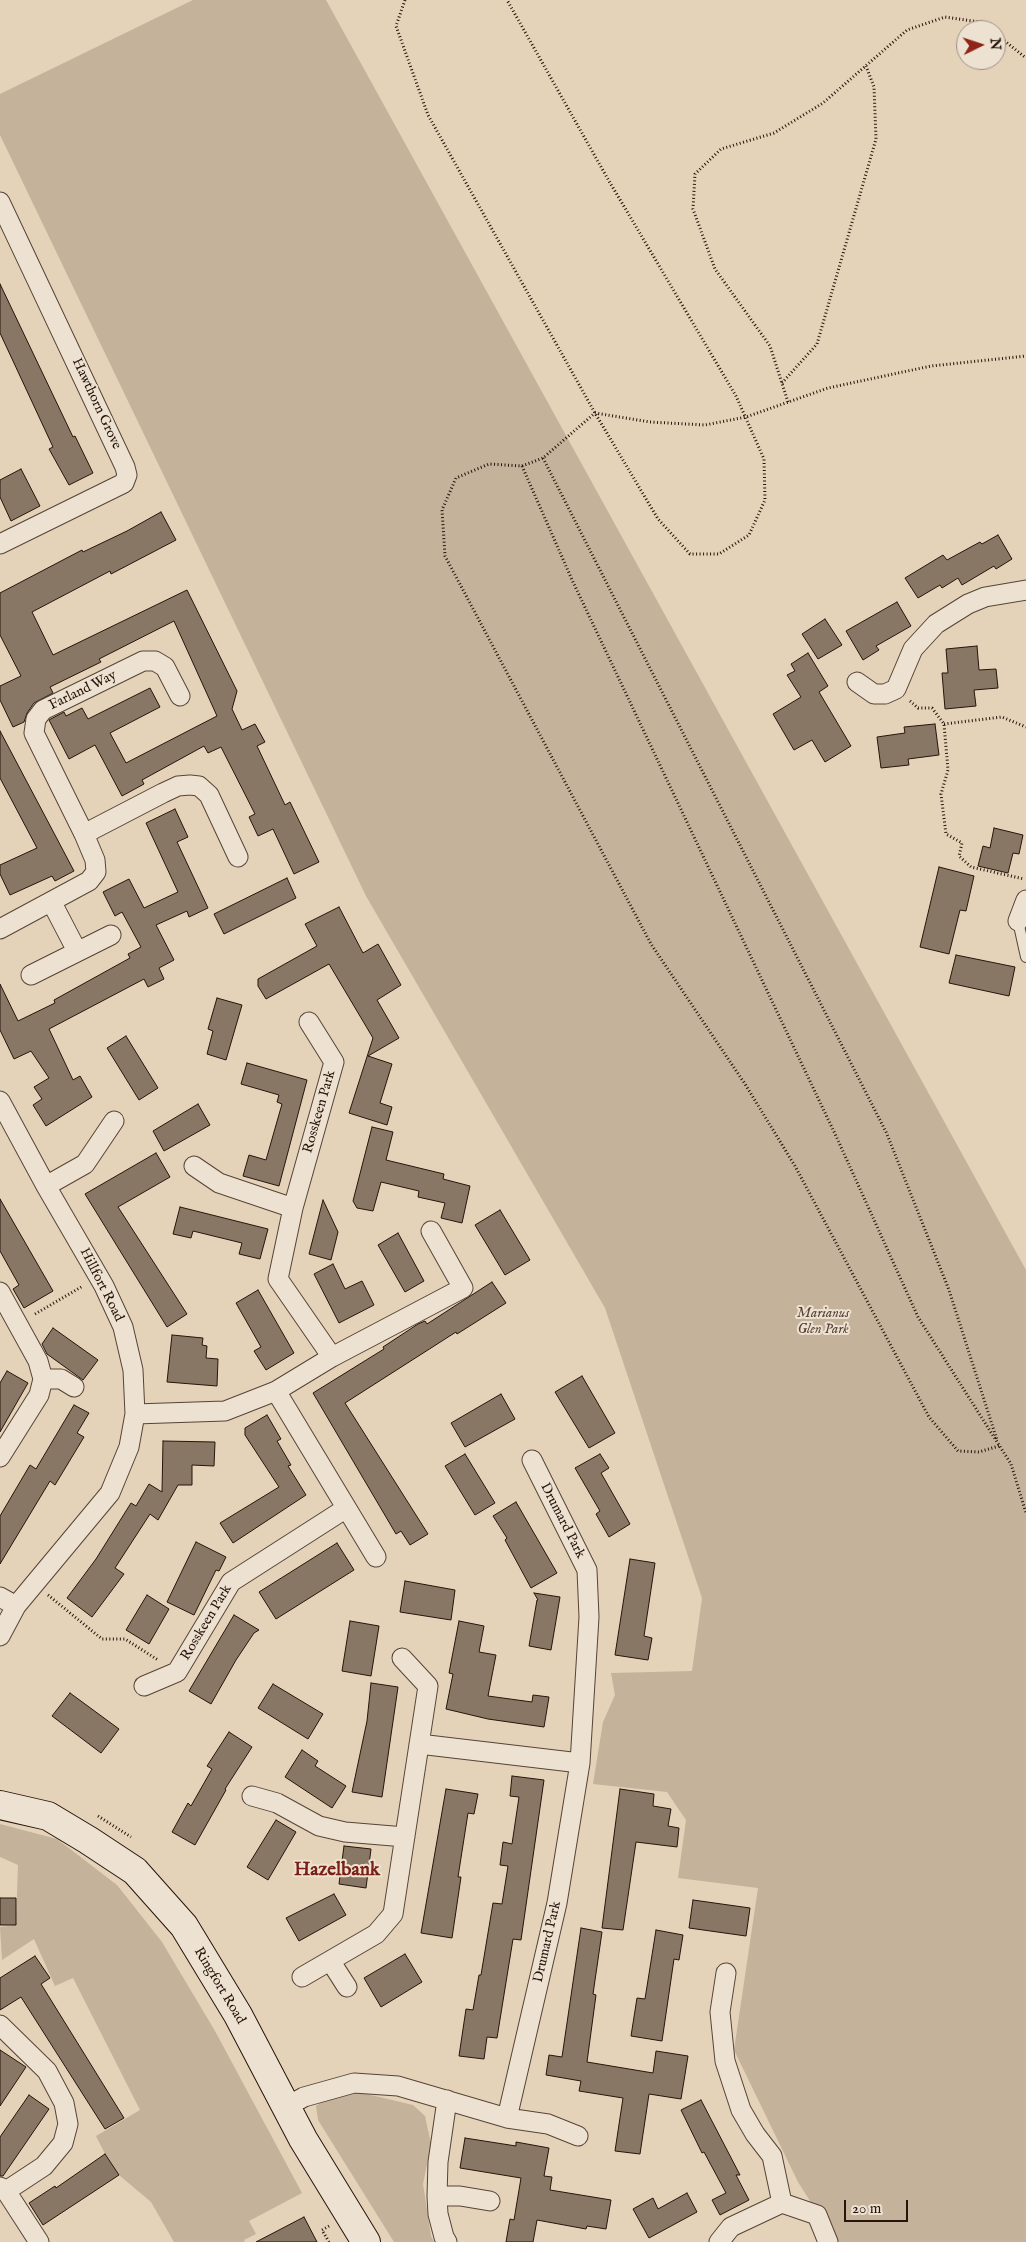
<!DOCTYPE html>
<html>
<head>
<meta charset="utf-8">
<style>
	body { margin:0 }
	#map { position:relative; width:1026px; height:2242px; overflow:hidden; background:#e4d2b9; font-family:"IM FELL English",serif }
	canvas { display:block }
	.north { position:absolute; left:956px; top:20px; width:50px; height:50px; box-sizing:border-box; background:#ede2d2; border:1px solid #9e9082; border-radius:50%; rotate:86deg; font-size:14px; font-weight:700; line-height:20px; text-align:center; color:#27140b }
	.north::after { content:''; display:block; margin:auto; width:18px; height:22px; background:#8f2418; clip-path:polygon(50% 0,100% 100%,50% 72%,0 100%) }
	.scale { position:absolute; left:844px; top:2200px; width:64px; height:22px; box-sizing:border-box; border:2px solid #27140b; border-top:0; padding-left:6px; font-size:15px; line-height:18px; white-space:nowrap; color:#27140b; -webkit-text-stroke:4px #ede2d2; paint-order:stroke }
</style>
</head>
<body>
<div id="map">
<canvas width="1026" height="2242"></canvas>
<div class="north">N</div>
<div class="scale">20 m</div>
</div>
<script>
const c = document.querySelector('canvas').getContext('2d');
c.lineJoin = 'round';
function fill(path, color) { c.fillStyle = color; c.fill(path, 'evenodd'); }
const shape = rows => new Path2D(rows.map(r => 'M' + r).join(''));
function trace(path, color, width, dash) { c.strokeStyle = color; c.lineWidth = width; c.lineCap = dash ? 'butt' : 'round'; c.setLineDash(dash || []); c.stroke(path); }
function write(font, color, halo, rows, align = 'center') {
  c.font = font + ' "IM FELL English",serif'; c.lineWidth = 4; c.setLineDash([]); c.textBaseline = 'middle'; c.strokeStyle = halo; c.fillStyle = color; for (const [text, x, y, turn = 0] of rows) {
    c.save(); c.translate(x, y); c.rotate((+turn || 0) * Math.PI / 180); c.textAlign = isNaN(turn) ? turn : align; if (halo) c.strokeText(text, 0, 0); c.fillText(text, 0, 0); c.restore();
  }
}
fill(shape([
	[193,0,326,0,1026,1270,1026,2242,836,2242,798,2182,734,2050,758,1888,678,1878,686,1820,667,1792,593,1784,603,1722,615,1695,611,1673,692,1671,702,1598,605,1308,366,896,0,135,0,94],
	[0,1824,57,1839,117,1885,162,1942,215,2031,302,2193,249,2221,256,2234,244,2240,245,2242,174,2242,151,2202,119,2175,105,2154,96,2136,140,2110,73,1978,55,1986,34,1939,2,1960,0,1927,16,1925,18,1865,0,1857],
	[354,2091,413,2105,425,2116,431,2144,423,2184,431,2236,434,2242,394,2242,318,2120,316,2106,329,2097]
]), '#c4b29b');
const building = shape([
	[0,284,73,437,75,436,93,473,69,485,49,449,53,447,0,333,0,284],
	[21,469,40,506,11,521,0,497,0,480,21,469],
	[161,512,176,540,111,574,110,571,32,612,53,655,187,590,237,691,232,709,242,730,255,724,265,742,257,746,285,805,290,802,319,862,294,874,273,829,258,836,249,817,255,814,221,747,208,753,204,746,142,780,144,784,122,796,95,745,69,759,49,720,64,712,66,716,82,708,88,719,150,688,160,707,110,733,126,763,217,716,174,621,99,659,101,662,50,687,53,693,34,703,27,713,24,722,13,727,0,700,0,686,21,676,0,635,0,593,82,550,83,552,127,531,161,512],
	[998,535,1012,559,996,569,994,566,962,585,958,578,942,588,940,585,918,598,905,578,943,555,947,560,980,542,982,544,998,535],
	[897,602,911,626,876,646,879,650,863,660,846,631,897,602],
	[825,619,842,645,818,659,802,634,825,619],
	[977,646,979,670,996,669,998,688,974,690,976,706,945,709,942,673,948,673,946,649,977,646],
	[808,653,828,686,819,692,851,746,825,762,812,740,794,750,773,714,801,697,787,675,795,671,791,664,808,653],
	[935,724,939,755,908,759,909,765,881,768,877,737,905,733,904,727,935,724],
	[0,731,74,871,55,881,52,876,10,895,0,874,0,865,37,848,0,778,0,731],
	[175,809,188,837,177,842,208,908,189,917,187,911,156,925,174,960,159,968,164,979,148,987,144,979,49,1029,73,1080,80,1076,92,1097,46,1126,33,1105,42,1099,34,1087,49,1078,31,1051,14,1059,0,1030,0,984,18,1021,55,1003,54,1000,130,958,128,954,141,947,122,912,115,916,103,892,129,879,144,908,178,892,146,823,175,809],
	[994,828,1023,835,1019,854,1013,853,1008,873,978,866,983,846,990,848,994,828],
	[939,867,974,876,966,911,960,910,949,954,920,947,939,867],
	[287,878,296,898,224,934,214,914,287,878],
	[339,907,363,953,378,944,401,985,377,1000,399,1038,368,1056,392,1064,380,1103,392,1107,387,1125,349,1113,373,1038,329,964,266,999,258,986,258,979,317,946,305,924,339,907],
	[956,955,1015,967,1009,996,949,983,956,955],
	[217,998,242,1005,226,1060,207,1054,213,1031,208,1029,217,998],
	[126,1036,158,1088,139,1100,107,1048,126,1036],
	[247,1063,307,1080,279,1186,243,1176,249,1155,266,1160,282,1104,277,1102,279,1095,241,1084,247,1063],
	[198,1104,210,1125,164,1151,153,1131,198,1104],
	[372,1127,393,1132,386,1160,444,1174,443,1179,470,1186,462,1223,441,1218,445,1203,418,1197,419,1191,381,1182,373,1211,357,1208,353,1201,372,1127],
	[156,1153,170,1177,118,1207,187,1314,167,1327,85,1194,156,1153],
	[0,1199,53,1291,24,1308,13,1289,19,1285,0,1251,0,1199],
	[323,1200,338,1232,331,1260,309,1254,323,1200],
	[180,1207,268,1229,260,1259,239,1254,242,1243,193,1231,191,1238,173,1234,180,1207],
	[500,1210,530,1260,505,1275,475,1225,500,1210],
	[398,1233,424,1281,405,1292,378,1245,398,1233],
	[333,1264,345,1289,362,1281,374,1305,339,1323,314,1274,333,1264],
	[492,1282,506,1303,457,1334,456,1332,345,1403,428,1534,410,1545,401,1531,396,1534,313,1393,384,1349,383,1347,418,1324,425,1321,427,1324,492,1282],
	[258,1290,294,1353,266,1370,254,1351,261,1347,236,1303,258,1290],
	[53,1328,98,1360,83,1380,47,1354,42,1344,53,1328],
	[172,1335,203,1338,202,1345,207,1346,206,1358,218,1359,217,1386,167,1382,172,1335],
	[7,1371,28,1383,0,1432,0,1383,7,1371],
	[582,1376,615,1433,589,1448,555,1392,582,1376],
	[501,1394,515,1419,465,1447,451,1423,501,1394],
	[74,1405,89,1413,77,1433,84,1437,55,1485,50,1481,0,1564,0,1516,30,1465,36,1469,74,1405],
	[267,1415,281,1439,277,1441,291,1465,288,1466,306,1495,233,1543,220,1523,279,1487,245,1435,245,1428,267,1415],
	[163,1441,215,1442,214,1466,192,1465,192,1485,178,1485,158,1520,150,1514,115,1568,124,1574,92,1617,67,1598,96,1559,131,1503,136,1506,149,1484,162,1492,163,1441],
	[465,1454,495,1503,475,1515,445,1466,465,1454],
	[600,1454,609,1468,601,1473,630,1524,609,1537,596,1514,600,1511,575,1468,600,1454],
	[516,1502,557,1573,531,1588,505,1540,507,1538,493,1516,516,1502],
	[196,1542,226,1557,219,1571,216,1570,194,1615,167,1602,196,1542],
	[337,1543,354,1570,276,1619,259,1592,337,1543],
	[630,1559,655,1563,644,1636,652,1638,648,1660,615,1655,630,1559],
	[405,1581,455,1590,451,1620,400,1612,405,1581],
	[534,1593,560,1597,551,1650,529,1646,537,1600,538,1600,534,1593],
	[147,1595,169,1609,149,1644,126,1630,147,1595],
	[234,1615,259,1630,254,1633,236,1660,211,1704,189,1691,234,1615],
	[350,1621,379,1626,371,1676,342,1671,350,1621],
	[459,1621,484,1626,479,1652,496,1655,488,1696,532,1702,533,1695,549,1697,544,1727,488,1719,446,1709,453,1674,449,1673,459,1621],
	[371,1683,398,1687,382,1797,352,1792,367,1721,371,1683],
	[273,1684,323,1714,308,1739,258,1708,273,1684],
	[70,1693,119,1729,101,1753,52,1716,70,1693],
	[229,1732,252,1747,225,1789,226,1790,195,1845,172,1832,188,1803,191,1806,212,1769,207,1766,229,1732],
	[302,1750,318,1761,315,1766,346,1786,332,1808,285,1777,302,1750],
	[512,1776,544,1780,521,1940,513,1939,497,2038,487,2037,484,2059,459,2056,466,2009,473,2010,479,1975,481,1975,493,1903,502,1904,508,1866,500,1865,503,1842,512,1844,519,1797,510,1796,512,1776],
	[446,1789,478,1794,474,1814,468,1813,458,1877,461,1877,452,1938,421,1933,446,1789],
	[620,1789,654,1794,653,1806,671,1809,668,1826,679,1828,677,1847,636,1842,623,1930,602,1928,620,1789],
	[276,1820,296,1832,268,1880,247,1867,276,1820],
	[344,1846,371,1849,366,1888,339,1884,344,1846],
	[334,1894,346,1915,299,1941,286,1918,334,1894],
	[0,1898,16,1898,16,1925,0,1925,0,1898],
	[693,1900,750,1908,746,1936,689,1928,693,1900],
	[581,1928,602,1932,593,1994,596,1995,587,2062,653,2073,656,2051,688,2056,681,2099,649,2094,640,2154,615,2151,623,2098,579,2091,581,2081,546,2075,549,2055,562,2057,581,1928],
	[656,1930,683,1935,679,1960,674,1959,662,2041,631,2036,637,1998,645,1999,656,1930],
	[405,1954,422,1982,381,2007,364,1978,405,1954],
	[35,1956,50,1978,41,1984,124,2118,105,2129,21,1997,0,2010,0,1978,35,1956],
	[0,2050,26,2067,0,2106,0,2050],
	[29,2095,49,2109,3,2176,0,2176,0,2137,29,2095],
	[701,2100,740,2175,736,2175,749,2200,720,2215,712,2200,726,2193,704,2152,702,2153,681,2110,701,2100],
	[465,2138,516,2146,516,2142,549,2148,544,2176,552,2177,550,2190,611,2200,606,2229,587,2226,586,2229,537,2220,533,2242,506,2242,510,2219,514,2220,521,2178,460,2168,465,2138],
	[105,2154,119,2175,43,2225,29,2203,55,2186,56,2188,105,2154],
	[687,2193,697,2212,649,2238,633,2209,653,2198,658,2209,687,2193],
	[304,2217,317,2242,256,2242,304,2217]
]);
fill(building, '#897765');
trace(building, '#27140b', 1);
const lane = shape([
	[1018,921,1026,957]
]);
const street = shape([
	[0,202,125,467,127,475,124,483,0,544],
	[857,682,874,694,885,694,896,689,913,649,936,624,968,604,985,597,1026,590],
	[84,834,163,793,178,786,190,785,199,786,209,795,238,857],
	[52,903,77,951],
	[1018,921,1026,900],
	[0,929,89,881,96,872,95,860,84,834,34,733,36,719,43,710,143,661,155,661,165,667,180,696],
	[31,975,111,935],
	[309,1022,334,1062,293,1208,278,1279,332,1357],
	[0,1101,46,1186,104,1286,123,1327,133,1370,135,1414,129,1447,110,1493,16,1606,0,1636],
	[194,1166,219,1183,293,1208],
	[46,1186,85,1164,114,1121],
	[0,1292,38,1361,43,1379,39,1395,0,1457],
	[43,1379,61,1379,74,1387],
	[276,1391,376,1557],
	[135,1414,225,1411,276,1391,332,1357,463,1288,431,1231],
	[0,1597,16,1606],
	[144,1686,177,1672,231,1582,345,1509],
	[419,1744,580,1763],
	[252,1796,277,1803,319,1826,345,1832,405,1837],
	[331,1962,347,1987],
	[726,1973,720,2012,725,2061,741,2110,755,2134,772,2156,782,2203],
	[302,1977,376,1934,393,1914,428,1686,402,1658],
	[0,2025,47,2071,64,2103,68,2124,63,2143,44,2166,6,2191],
	[447,2100,438,2162,437,2196,438,2214,444,2237,447,2242],
	[286,2107,304,2097,354,2083,398,2086,507,2118,548,2124,578,2136],
	[507,2118,557,1903,580,1763,589,1617,587,1570,532,1460],
	[0,2187,6,2191,39,2242],
	[437,2196,460,2196,490,2201],
	[719,2242,731,2227,782,2203,817,2215,828,2242]
]);
const secondary = shape([
	[0,1805,48,1816,88,1840,135,1871,184,1926,238,2015,303,2139,366,2242]
]);
trace(lane, '#564436', 12);
trace(street, '#564436', 21);
trace(secondary, '#27140b', 30);
trace(shape([
	[405,0,396,26,428,115,595,413,658,519,690,554,719,554,749,535,765,500,764,459,736,396,609,181,507,0],
	[996,34,1026,58],
	[782,383,817,344,876,139,874,87,866,66],
	[788,402,770,346,715,269,693,209,695,174,721,149,774,133,823,103,907,30,945,17,980,22,991,30],
	[543,458,887,1134,949,1290,997,1440],
	[522,466,543,458,595,413,650,422,705,425,746,417,828,388,931,366,1026,356],
	[910,701,918,708,932,708,944,724,948,770,941,794,946,834,962,843,959,856,971,867,1024,879],
	[944,724,1002,717,1026,727],
	[35,1314,83,1286],
	[999,1446,979,1452,958,1451,929,1417,795,1166,745,1084,651,944,445,556,442,510,456,478,489,464,522,466,573,582,836,1136,918,1317,1011,1464,1026,1513],
	[48,1595,102,1639,125,1639,158,1660],
	[98,1816,131,1837],
	[329,2242,322,2230,329,2226]
]), '#27140b', 3, [1, 2.5]);
trace(lane, '#ede2d2', 10);
trace(street, '#ede2d2', 19);
trace(secondary, '#ede2d2', 28);
write('14px', '#27140b', '#ede2d2', [
	["Hawthorn Grove",96,404,65],
	["Farland Way",83,691,-26],
	["Rosskeen Park",320,1112,-74],
	["Hillfort Road",101,1285,63],
	["Drumard Park",562,1521,63],
	["Rosskeen Park",207,1623,-59],
	["Drumard Park",548,1942,-77],
	["Ringfort Road",219,1986,59]
]);
write('italic 14px', '#564336', '#ede2d2', [
	["Marianus",823,1314],
	["Glen Park",823,1330]
]);
write('bold 19px', '#7a1f14', '#ede2d2', [
	["Hazelbank",337,1871]
]);
</script>
</body>
</html>
